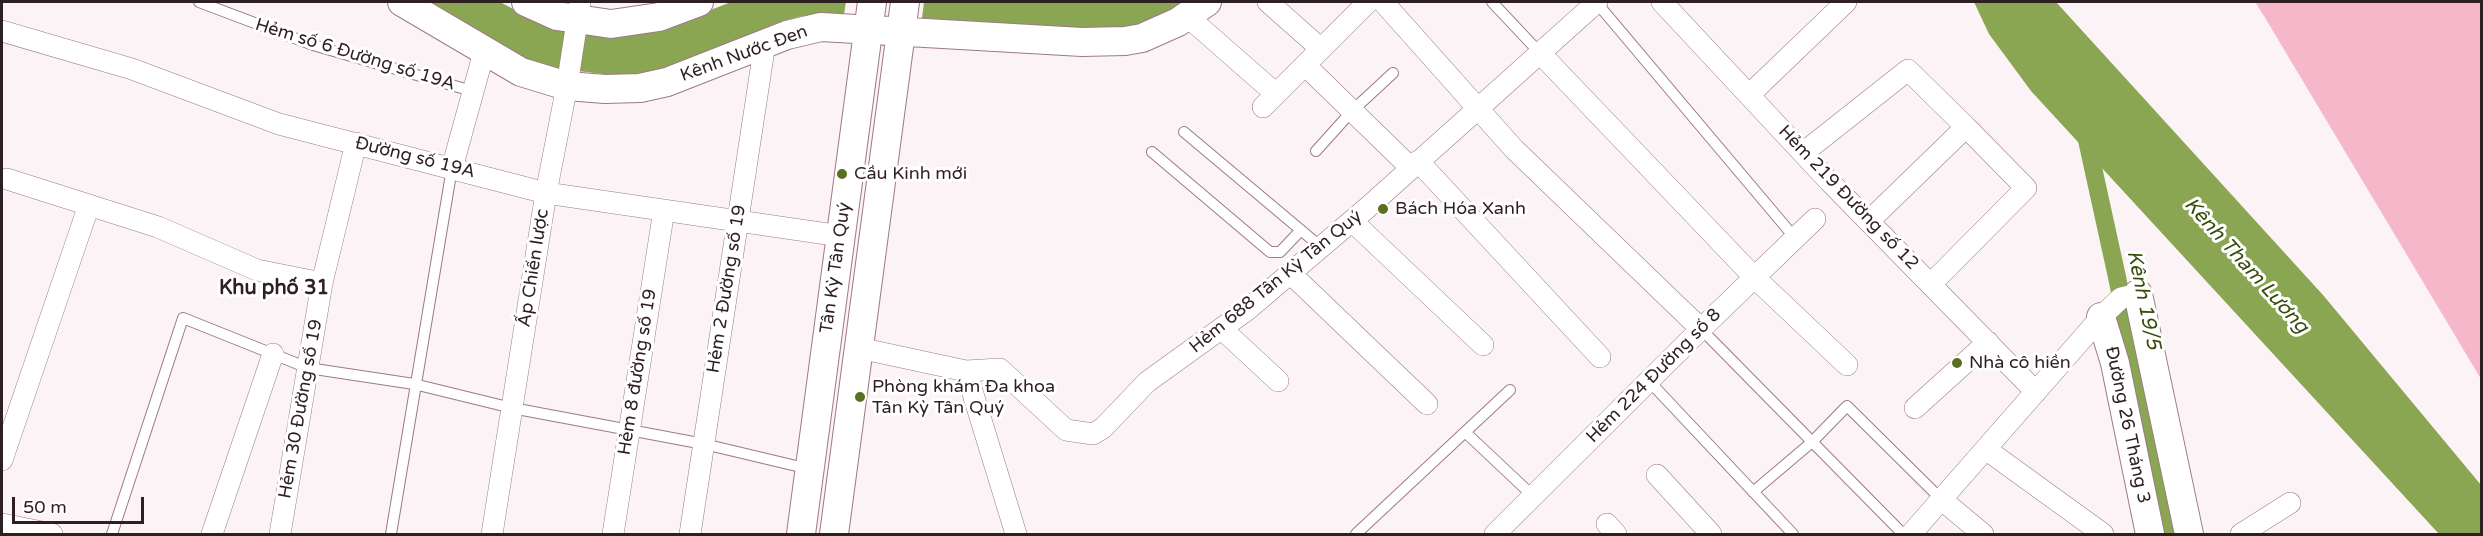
<!DOCTYPE html>
<html>
<head>
<meta charset="utf-8">
<style>
	body { margin:0 }
	#map { position:relative; width:2483px; height:536px; overflow:hidden; background:#fbf3f5; font-family:"Varela Round",sans-serif }
	canvas { display:block }
	.frame { position:absolute; inset:0; border:3px solid #2e1f23; pointer-events:none }
	.scale { position:absolute; left:12px; top:497px; width:132px; height:27px; box-sizing:border-box; border:3px solid #2e1f23; border-top:0; padding-left:8px; font-size:18px; line-height:21px; white-space:nowrap; color:#2e1f23; -webkit-text-stroke:4px #fff; paint-order:stroke }
</style>
</head>
<body>
<div id="map">
<canvas width="2483" height="536"></canvas>
<div class="frame"></div>
<div class="scale">50 m</div>
</div>
<script>
const c = document.querySelector('canvas').getContext('2d');
c.lineJoin = 'round';
function fill(path, color) { c.fillStyle = color; c.fill(path, 'evenodd'); }
const shape = rows => new Path2D(rows.map(r => 'M' + r).join(''));
function trace(path, color, width, dash) { c.strokeStyle = color; c.lineWidth = width; c.lineCap = dash ? 'butt' : 'round'; c.setLineDash(dash || []); c.stroke(path); }
function write(font, color, halo, rows, align = 'center') {
  c.font = font + ' "Varela Round",sans-serif'; c.lineWidth = 6; c.setLineDash([]); c.textBaseline = 'middle'; c.strokeStyle = halo; c.fillStyle = color; for (const [text, x, y, turn = 0] of rows) {
    c.save(); c.translate(x, y); c.rotate((+turn || 0) * Math.PI / 180); c.textAlign = isNaN(turn) ? turn : align; if (halo) c.strokeText(text, 0, 0); c.fillText(text, 0, 0); c.restore();
  }
}
fill(shape([
	[2255,2,2481,2,2481,379,2264,16]
]), '#f7b7ca');
fill(shape([
	[424,2,500,2,532,19,628,36,665,28,731,2,846,2,844,14,802,16,783,21,685,63,637,74,611,75,545,67,529,61],
	[924,2,1185,2,1145,23,1127,27,1095,30,922,18],
	[1974,2,2056,2,2323,295,2481,485,2481,534,2439,534,2031,91,1989,34]
]), '#8aa652');
trace(shape([
	[2085,131,2117,277,2169,534]
]), '#8aa652', 18);
const lane = shape([
	[199,2,313,45,472,91],
	[1492,2,1539,52],
	[1596,2,1795,238],
	[1184,132,1321,247],
	[1316,151,1352,111,1393,73],
	[1152,152,1270,252,1280,252,1301,230],
	[1701,329,1903,534],
	[1649,381,1793,534],
	[1465,432,1533,496],
	[1753,492,1812,442,1847,406,1942,500],
	[112,534,183,318,308,368,414,384,512,408,704,444,809,469],
	[391,534,452,168],
	[1356,534,1510,390]
]);
const street = shape([
	[1268,2,1321,49],
	[1383,2,1514,149,1701,329],
	[1662,2,1829,181,2036,392],
	[1187,16,1276,94],
	[2,31,132,69,279,124,546,193,841,236],
	[1539,52,1754,277,1847,365],
	[1305,65,1411,168],
	[1749,95,1846,2],
	[1263,107,1368,2],
	[1803,153,1908,70,1966,127],
	[1418,161,1600,357],
	[452,168,484,52],
	[7,179,158,227,257,270,322,283],
	[1352,221,1483,345],
	[1869,221,1966,127,2026,188,1931,284],
	[1290,273,1427,404],
	[1222,329,1278,381],
	[859,348,966,371,1016,534],
	[966,371,1000,369,1066,430,1093,434,1103,428,1147,382,1247,310,1367,208,1597,2],
	[1915,408,1988,342],
	[1987,450,2103,534],
	[2,460,89,205],
	[1657,475,1711,534],
	[1942,500,1983,534],
	[2,524,52,534],
	[1607,524,1616,534],
	[212,534,273,354],
	[280,534,322,283,356,143],
	[492,534,546,193,567,86,580,2],
	[613,534,664,210],
	[690,534,765,43],
	[1495,534,1701,329,1815,219],
	[1911,534,2103,315,2121,298,2138,294],
	[2241,534,2290,503]
]);
const secondary = shape([
	[402,2,521,72,567,86,605,89,640,88,667,82,787,35,821,27,1082,42,1125,41,1142,38,1178,22,1207,2],
	[526,2,557,16,611,24,659,17,699,2],
	[2138,294,2189,534],
	[2101,317,2115,363,2150,534],
	[801,534,872,2],
	[834,534,905,2]
]);
trace(lane, '#9e7a85', 12);
trace(street, '#9e7a85', 22);
trace(secondary, '#9e7a85', 30);
trace(lane, '#fff', 10);
trace(street, '#fff', 21);
trace(secondary, '#fff', 28);
for (const [x, y, r, color] of [
	[842,174,6,"#587020"],
	[1383,209,6,"#587020"],
	[1957,363,6,"#587020"],
	[860,397,6,"#587020"]
]) { const dot = new Path2D(); dot.arc(x, y, r, 0, 2 * Math.PI); c.fillStyle = color; c.fill(dot); trace(dot, '#fff', 2); }
write('18px', '#2e1f23', '#fff', [
	["Kênh Nước Đen",744,54,-20],
	["Hẻm số 6 Đường số 19A",355,55,17],
	["Đường số 19A",415,158,14],
	["Hẻm 219 Đường số 12",1848,198,46],
	["Ấp Chiến lược",534,268,-81],
	["Tân Kỳ Tân Quý",836,268,-82],
	["Hẻm 688 Tân Kỳ Tân Quý",1276,282,-39],
	["Hẻm 2 Đường số 19",727,289,-81],
	["Hẻm 8 đường số 19",638,372,-81],
	["Hẻm 224 Đường số 8",1654,376,-45],
	["Hẻm 30 Đường số 19",301,409,-80],
	["Đường 26 Tháng 3",2127,425,78]
]);
write('18px', '#2e1f23', '#fff', [
	["Cầu Kinh mới",854,174],
	["Bách Hóa Xanh",1395,209],
	["Nhà cô hiền",1969,363],
	["Phòng khám Đa khoa",872,387],
	["Tân Kỳ Tân Quý",872,408]
], 'left');
write('italic 20px', '#3a4c0d', '#fff', [
	["Kênh Tham Lương",2246,266,48],
	["Kênh 19/5",2143,300,78]
]);
write('bold 20px', '#2e1f23', '#fff', [
	["Khu phố 31",274,289]
]);
</script>
</body>
</html>
